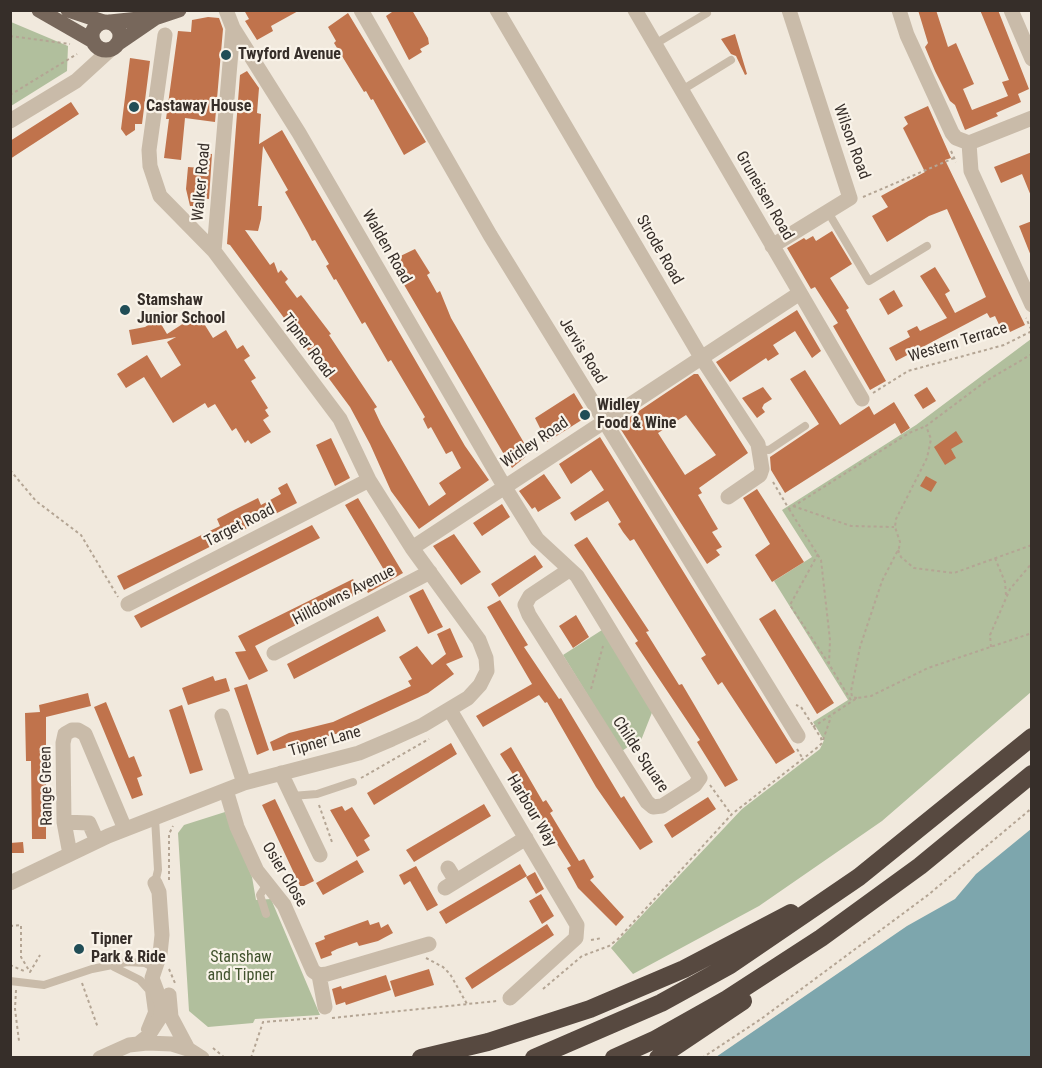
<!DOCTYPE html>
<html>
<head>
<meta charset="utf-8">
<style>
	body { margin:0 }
	#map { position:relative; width:1042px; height:1068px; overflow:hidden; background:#f1e9dd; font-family:"Roboto Condensed",sans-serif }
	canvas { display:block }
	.frame { position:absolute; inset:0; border:12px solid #362e29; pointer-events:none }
</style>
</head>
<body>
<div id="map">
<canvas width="1042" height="1068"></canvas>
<div class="frame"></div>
</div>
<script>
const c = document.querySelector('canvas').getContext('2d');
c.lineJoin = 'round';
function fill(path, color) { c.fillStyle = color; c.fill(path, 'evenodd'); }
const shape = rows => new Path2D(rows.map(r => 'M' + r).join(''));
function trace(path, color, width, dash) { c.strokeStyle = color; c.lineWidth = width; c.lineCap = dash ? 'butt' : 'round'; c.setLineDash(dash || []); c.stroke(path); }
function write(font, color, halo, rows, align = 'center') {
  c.font = font + ' "Roboto Condensed",sans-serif'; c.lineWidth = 4.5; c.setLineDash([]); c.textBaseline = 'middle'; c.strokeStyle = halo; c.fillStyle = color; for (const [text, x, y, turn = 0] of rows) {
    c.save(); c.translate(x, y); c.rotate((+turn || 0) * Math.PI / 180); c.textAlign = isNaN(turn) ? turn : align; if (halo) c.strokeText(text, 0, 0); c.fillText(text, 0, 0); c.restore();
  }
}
fill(shape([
	[11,22,68,46,67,71,11,106],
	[1031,339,1031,692,882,821,759,906,633,974,611,948,742,809,820,749,824,740,813,722,848,700,774,581,812,557,782,510,916,425],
	[602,630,653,710,636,753,632,744,622,751,563,655],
	[225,812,252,877,256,900,271,899,320,1015,255,1019,253,1023,208,1027,189,1011,178,833,184,825]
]), '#b1bf9d');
fill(shape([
	[1031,829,1031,1057,716,1057,907,926,955,899,976,874]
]), '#7da6ad');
fill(shape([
	[244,10,300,10,271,26,273,31,257,40,245,21,249,19],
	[395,10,412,10,428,38,429,44,420,49,422,52,409,60,386,16],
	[918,10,936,10,948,47,956,43,974,84,963,89,972,110,1008,96,1002,82,1009,80,980,10,998,10,1029,89,1018,94,1021,102,996,113,998,116,965,130,955,105,950,101,935,71,925,47,928,43],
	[348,13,426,142,404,155,373,99,371,100,366,91,364,92,334,43,336,41,328,27],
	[208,17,219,18,223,29,215,122,185,118,181,160,164,158,169,119,166,119,178,31,191,32,192,20],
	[735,34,747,74,745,75,736,56,731,54,721,39],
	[130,58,150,61,142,124,135,124,135,130,126,136,121,129],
	[247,71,259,88,257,113,261,114,259,144,282,130,465,446,489,480,419,529,391,491,370,444,350,407,230,245,227,244,240,75],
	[263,146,288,190,285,192,308,233,312,241,315,240,329,264,326,266,334,280,336,279,362,324,365,322,388,362,391,360,425,417,423,419,428,429,431,427,446,454,452,451,461,468,439,483,446,494,429,506,381,424,374,409,377,407,329,335,331,334,305,300,301,295,297,298,285,282,288,279,281,270,278,273,274,262,270,265,245,230,258,231,261,219,262,206,258,206],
	[71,102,79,114,10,159,10,141],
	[928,106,951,158,945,160,1025,325,1010,332,1008,329,1002,331,995,316,990,318,987,313,896,361,889,348,910,337,907,331,917,326,920,331,947,318,920,276,935,267,950,291,945,294,955,313,986,297,947,209,929,216,887,242,872,216,888,207,881,196,925,172,903,128,908,124,904,117],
	[1032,152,1032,196,1031,196,1022,174,1001,183,994,167],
	[202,153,212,154,209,199,201,198,201,206,190,206,186,189,188,167,201,168],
	[1032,221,1032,256,1031,256,1019,226],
	[832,231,852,264,830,278,849,308,846,310,886,381,870,390,833,326,838,323,815,287,811,289,787,248,804,238,806,240,813,236,816,241],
	[415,249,430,273,427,275,437,293,440,291,451,318,530,453,512,468,390,261],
	[894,290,903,306,888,315,879,299],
	[797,310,821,351,812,358,795,331,773,345,779,354,768,361,766,358,730,382,716,362],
	[198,314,213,338,226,330,237,349,243,345,250,356,244,360,256,378,251,381,268,408,265,410,269,416,263,420,271,432,251,444,248,440,245,443,236,428,232,431,215,404,208,408,205,403,173,423,144,377,126,388,117,374,147,355,161,378,181,365,167,342,176,337,132,345,129,330,145,327,158,319,167,334],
	[805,370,840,425,869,406,874,415,894,402,910,428,901,434,895,423,785,493,771,470,770,457,819,424,790,379],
	[694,374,698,374,748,453,699,488,702,493,698,495,718,529,712,532,722,547,716,550,720,555,707,564,618,425],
	[686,415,716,455,685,475,658,433],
	[763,387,772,399,764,404,762,408,765,412,757,418,742,398],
	[927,387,936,401,923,409,914,395],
	[574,393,588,416,547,442,535,418],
	[956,431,963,442,951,449,956,458,945,465,934,447],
	[600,437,795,752,776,764,722,682,718,685,701,658,706,655,634,539,630,541,623,532,618,524,621,522,608,501,575,521,570,513,604,490,591,470,571,484,559,464],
	[331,438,350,478,335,486,316,445],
	[544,474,561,498,538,512,535,507,532,509,519,491],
	[926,476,937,482,931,492,920,486],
	[287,483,297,503,124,590,117,576,220,526,217,519,230,512,258,498,261,505,281,494,278,488],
	[757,489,804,562,772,582,755,555,770,544,743,498],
	[358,498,403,573,368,593,362,582,384,570,345,505],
	[502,504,510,517,482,536,473,523],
	[312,525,320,538,141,628,134,616],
	[454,534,481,572,461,585,433,546],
	[587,537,649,631,646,632,679,685,682,684,695,706,738,780,725,787,697,742,700,740,635,643,638,641,574,545],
	[535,555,543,567,499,597,491,584],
	[353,579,361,592,255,646,268,671,249,680,235,652,246,651,238,636],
	[423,589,443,627,428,634,409,596],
	[500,600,528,645,524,647,559,699,561,698,621,798,624,796,653,842,640,850,596,787,547,702,545,703,539,695,483,727,476,716,532,684,487,607],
	[775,609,834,703,817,714,759,619],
	[576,615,589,637,573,648,559,626],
	[378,616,386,631,294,679,287,664],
	[450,628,463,657,446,664,454,674,428,693,343,732,273,751,270,742,289,733,333,722,411,686,408,681,412,679,399,657,417,646,432,665,446,654,437,634],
	[213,676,215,681,226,678,230,691,188,705,182,688],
	[247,684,269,750,257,755,234,688],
	[88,693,91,706,46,717,46,839,32,839,31,761,26,761,25,713,40,712,39,705],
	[106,702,129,758,134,756,142,776,137,778,143,795,132,799,94,707],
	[182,705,203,770,190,774,169,710],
	[451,743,457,754,374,805,367,793],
	[511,747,543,802,546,800,553,811,550,813,579,861,584,859,594,877,590,880,624,917,616,926,578,888,567,868,571,866,500,754],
	[708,797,716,809,672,838,664,825],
	[275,799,314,881,304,886,300,886,262,805],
	[484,804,491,816,414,862,406,850],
	[342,806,345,811,352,807,370,836,364,840,370,850,357,857,330,810],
	[23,842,24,853,10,853,10,843],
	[357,860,364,872,323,895,316,883],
	[520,864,527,876,446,924,439,912],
	[416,866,438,905,427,911,410,881,404,885,399,875],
	[535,872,544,889,536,894,526,877],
	[541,894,554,916,542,924,529,901],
	[368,920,370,925,379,922,381,928,388,924,393,933,378,941,359,946,357,942,337,949,331,952,332,955,321,959,315,943,325,939,324,936],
	[547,924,554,935,472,989,465,978],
	[429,969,434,985,395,997,390,981],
	[386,975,391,990,346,1005,345,1002,336,1005,332,989,341,986,342,989]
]), '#c0734c');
trace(shape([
	[10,36,70,44],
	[10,95,77,54],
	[951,151,956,162],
	[863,197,954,158],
	[873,393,908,371,1004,345,1032,331,1026,318],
	[10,470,36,501,81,535,118,597],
	[773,482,789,509,909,433,926,426],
	[793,506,851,526,894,527],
	[789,509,821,560,830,640,829,664,852,702],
	[898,550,901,557,914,568,954,573,1032,545],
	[818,554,790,605,829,664],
	[995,558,1005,582,1006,595],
	[991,647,990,635,1010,589,1032,563],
	[591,689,603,646],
	[857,698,852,697,851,691,860,647,882,581,899,548,900,542,895,527,896,519,927,458,931,439,926,426,986,381,1032,354],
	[813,727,857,698,871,696,928,668,1032,633],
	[823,740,831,717],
	[797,749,803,759],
	[361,778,429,739],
	[710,785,731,814],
	[319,805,332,842],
	[169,880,169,834,173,826],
	[10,926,21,925,21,957,30,972,40,955],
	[591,940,602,938],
	[426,958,443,967,450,974,467,1004],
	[10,965,24,971],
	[169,969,175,983],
	[82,983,98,1028],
	[543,989,582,956,609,946,618,939,732,814,818,747,822,743,821,738,801,707,796,705],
	[16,990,15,1009,19,1041],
	[332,1018,497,1001],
	[213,1048,225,1058],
	[251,1058,263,1022,318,1018],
	[702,1058,761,1019,928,895,1032,808]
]), '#b4a594', 2, [3, 3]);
trace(shape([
	[655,44,707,13],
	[682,90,731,60],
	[828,212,869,281,927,246],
	[758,449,769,450,805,426],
	[292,796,317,794,353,782],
	[155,883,158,870,155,818],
	[266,914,260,895,267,884],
	[114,967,140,980,149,990,152,1012,145,1029],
	[10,981,44,985,92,969,127,962,145,963,156,969]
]), '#c9bba9', 8);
trace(shape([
	[361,10,490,235,798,736],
	[497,10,701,357,758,444,762,469,760,475,728,497],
	[635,10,862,399],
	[899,10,907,35,952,133,956,138,969,143],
	[1011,10,1032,59],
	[233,28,299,133,504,486,537,539,577,576,700,778,695,785,662,806,653,807,647,802,529,615,525,605,530,596,569,570],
	[10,121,76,81,111,49],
	[969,143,971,171,1032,305],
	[969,143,1032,118],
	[772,246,850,198,789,10],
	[214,251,233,28,226,10],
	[412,548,800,293],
	[128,604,369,480],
	[274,653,430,572],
	[450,710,577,925,576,938,510,998],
	[222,716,244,783],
	[281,773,320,855],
	[226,790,237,827,257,871,284,905,313,971,319,975,327,974,429,944],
	[64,822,89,823,97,841],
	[70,854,64,822,63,743,65,734,72,730,78,730,85,734,125,829],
	[448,868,456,881],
	[10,883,108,836,244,783,359,753,392,739,423,725,468,698,480,685,487,671,486,658,479,640,412,548,369,480,340,419,214,251,160,196,150,166,149,150,165,35],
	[445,888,526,838],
	[319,975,325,1007],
	[169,995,171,1017,188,1049],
	[138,1044,148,1036,161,1016,162,1005,152,978,160,954,162,935,159,892,155,883],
	[100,1058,129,1045,147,1043,172,1044,188,1049,202,1058]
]), '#c9bba9', 15);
trace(shape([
	[39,10,93,41],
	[68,10,104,22],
	'92 36a14 14 0 1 1 28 0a14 14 0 1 1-28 0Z',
	[110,22,158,17,179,10],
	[117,44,155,18]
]), '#77675b', 15);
trace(shape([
	[421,1058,488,1042,590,1009,684,969,791,913],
	[534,1058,661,1003,730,965,859,877,1032,737],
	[614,1058,654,1040,727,999,821,938,920,866,1032,774],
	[658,1058,743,1001]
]), '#574940', 18);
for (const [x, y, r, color] of [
	[226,55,6,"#204d56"],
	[134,107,6,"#204d56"],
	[125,310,6,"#204d56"],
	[585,415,6,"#204d56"],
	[79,949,6,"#204d56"]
]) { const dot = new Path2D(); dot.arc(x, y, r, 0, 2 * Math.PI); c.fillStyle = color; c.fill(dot); trace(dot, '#f9f3e9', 2); }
write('bold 16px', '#362e29', '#f9f3e9', [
	["Twyford Avenue",238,55],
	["Castaway House",146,107],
	["Stamshaw",137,301],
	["Junior School",137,319],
	["Widley",597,406],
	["Food & Wine",597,424],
	["Tipner",91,940],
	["Park & Ride",91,958]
], 'left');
write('16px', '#362e29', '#f9f3e9', [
	["Wilson Road",851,142,70],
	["Walker Road",202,182,-85],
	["Gruneisen Road",764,196,60],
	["Walden Road",386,247,60],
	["Strode Road",659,250,60],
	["Western Terrace",958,343,-17],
	["Tipner Road",307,346,53],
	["Jervis Road",582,351,58],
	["Widley Road",535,443,-34],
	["Target Road",240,526,-27],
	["Hilldowns Avenue",344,596,-27],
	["Tipner Lane",325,742,-16],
	["Childe Square",640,755,56],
	["Range Green",47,786,-91],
	["Harbour Way",531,811,59],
	["Osier Close",284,875,59]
]);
write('16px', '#42532e', '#f9f3e9', [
	["Stanshaw",241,958],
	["and Tipner",241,976]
]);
</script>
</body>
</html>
